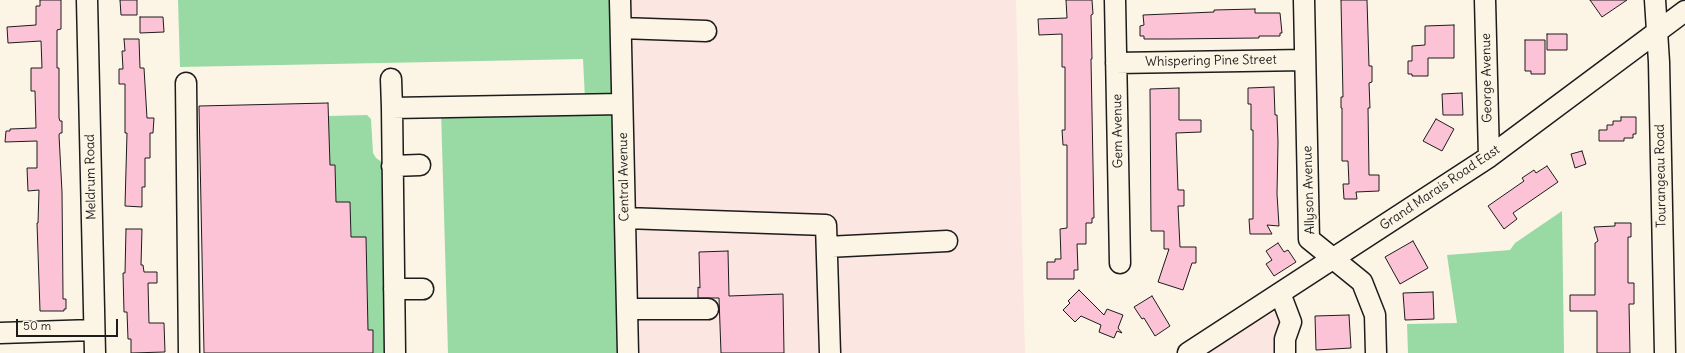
<!DOCTYPE html>
<html>
<head>
<meta charset="utf-8">
<style>
	body { margin:0 }
	#map { position:relative; width:1685px; height:353px; overflow:hidden; background:#fcf5e5; font-family:Delius,sans-serif }
	canvas { display:block }
	.scale { position:absolute; left:16px; top:319px; width:102px; height:18px; box-sizing:border-box; border:2px solid #1c1c1c; border-top:0; padding-left:5px; font-size:12px; line-height:14px; white-space:nowrap; color:#1c1c1c; -webkit-text-stroke:3px #fcf5e5; paint-order:stroke }
</style>
</head>
<body>
<div id="map">
<canvas width="1685" height="353"></canvas>
<div class="scale">50 m</div>
</div>
<script>
const c = document.querySelector('canvas').getContext('2d');
c.lineJoin = 'round';
function fill(path, color) { c.fillStyle = color; c.fill(path, 'evenodd'); }
const shape = rows => new Path2D(rows.map(r => 'M' + r).join(''));
function trace(path, color, width, dash) { c.strokeStyle = color; c.lineWidth = width; c.lineCap = dash ? 'butt' : 'round'; c.setLineDash(dash || []); c.stroke(path); }
function write(font, color, halo, rows, align = 'center') {
  c.font = font + ' Delius,sans-serif'; c.lineWidth = 4; c.setLineDash([]); c.textBaseline = 'middle'; c.strokeStyle = halo; c.fillStyle = color; for (const [text, x, y, turn = 0] of rows) {
    c.save(); c.translate(x, y); c.rotate((+turn || 0) * Math.PI / 180); c.textAlign = isNaN(turn) ? turn : align; if (halo) c.strokeText(text, 0, 0); c.fillText(text, 0, 0); c.restore();
  }
}
fill(shape([
	[629,0,1016,0,1025,353,636,353,633,63],
	[1278,310,1290,353,1206,353,1221,340]
]), '#fce6e1');
fill(shape([
	[178,0,612,0,614,97,585,99,583,59,180,67],
	[605,107,615,116,620,353,448,353,441,111],
	[367,115,371,119,373,153,376,158,385,164,389,353,373,353,372,330,364,330,364,311,368,311,366,237,351,237,350,202,336,202,335,165,330,165,328,116],
	[1562,211,1564,353,1408,353,1407,324,1457,323,1447,255,1510,250,1515,243]
]), '#99daa4');
const building = shape([
	[40,0,61,0,61,29,57,30,57,68,59,68,59,118,60,121,62,121,62,133,60,133,59,135,62,192,63,295,63,299,66,299,66,309,64,309,64,311,40,311,37,223,38,223,39,190,28,191,27,168,37,168,37,141,5,142,6,131,10,131,10,129,36,128,35,91,31,91,31,68,42,68,41,41,8,43,7,27,36,25,36,6,40,6,40,0],
	[120,0,137,0,137,15,121,15,120,0],
	[1066,0,1092,0,1093,14,1091,15,1092,59,1091,59,1094,218,1092,218,1092,223,1086,223,1086,244,1077,244,1078,270,1074,270,1074,279,1047,279,1047,262,1055,262,1055,259,1061,259,1060,229,1067,228,1067,145,1063,145,1062,130,1065,130,1065,67,1062,67,1062,34,1039,35,1038,19,1067,18,1066,0],
	[1341,0,1367,0,1369,66,1372,66,1372,82,1369,83,1370,108,1368,108,1369,175,1379,175,1379,191,1356,192,1357,199,1344,199,1343,184,1349,184,1348,161,1342,161,1342,108,1341,108,1341,97,1343,97,1341,0],
	[1590,0,1627,0,1602,17,1590,0],
	[1255,9,1255,13,1280,13,1282,33,1280,33,1280,36,1259,36,1259,38,1170,39,1144,39,1144,36,1140,36,1140,26,1144,25,1143,15,1214,12,1214,10,1255,9],
	[140,17,163,17,164,32,140,33,140,17],
	[1454,25,1454,58,1428,58,1428,76,1412,76,1412,74,1408,74,1408,61,1412,61,1412,46,1425,45,1425,26,1454,25],
	[1547,34,1567,34,1567,50,1547,50,1547,34],
	[124,39,139,39,140,68,144,68,147,118,154,118,153,133,150,133,150,158,145,158,145,187,142,187,142,207,125,206,127,133,125,133,125,84,119,84,119,69,123,69,122,51,125,51,124,39],
	[1525,40,1545,40,1545,74,1531,74,1531,71,1525,71,1525,40],
	[1274,87,1275,115,1277,115,1278,142,1277,194,1279,226,1267,225,1272,234,1250,234,1249,219,1253,219,1253,130,1251,130,1251,104,1248,104,1248,88,1274,87],
	[1179,88,1179,120,1201,120,1201,132,1176,133,1178,190,1184,190,1184,206,1178,206,1180,247,1196,247,1196,263,1192,263,1183,290,1158,282,1169,249,1164,249,1164,231,1151,231,1150,89,1179,88],
	[1462,93,1463,115,1443,115,1442,94,1462,93],
	[328,103,330,165,335,165,336,202,350,202,351,237,366,237,368,330,373,330,373,353,204,353,199,106,328,103],
	[1621,117,1636,117,1636,134,1633,134,1633,138,1624,138,1624,141,1599,141,1599,130,1607,130,1607,125,1613,125,1613,121,1621,121,1621,117],
	[1436,119,1454,129,1442,151,1423,141,1436,119],
	[1582,151,1586,164,1575,168,1571,154,1582,151],
	[1547,166,1558,182,1513,213,1517,219,1504,229,1488,206,1524,181,1522,178,1534,170,1536,173,1547,166],
	[1615,223,1631,223,1631,237,1628,237,1628,283,1634,283,1634,304,1629,304,1630,353,1597,353,1597,311,1570,311,1570,295,1595,295,1595,243,1598,241,1594,227,1615,226,1615,223],
	[126,229,142,229,141,265,143,265,144,272,157,272,157,283,148,283,149,323,164,323,165,352,131,353,131,339,128,339,127,312,124,312,123,273,125,273,126,229],
	[1413,241,1428,268,1400,284,1385,257,1413,241],
	[1278,243,1284,252,1288,250,1296,262,1274,276,1266,264,1272,260,1266,251,1278,243],
	[728,251,729,296,783,294,784,353,721,353,719,298,698,298,698,287,700,288,699,252,728,251],
	[1079,290,1104,315,1107,309,1123,315,1118,328,1122,333,1117,331,1114,338,1099,332,1101,325,1081,316,1075,322,1063,310,1070,303,1068,301,1079,290],
	[1433,292,1434,319,1405,320,1403,293,1433,292],
	[1152,296,1170,326,1155,336,1144,318,1142,319,1134,307,1152,296],
	[1349,315,1351,348,1316,350,1315,316,1349,315]
]);
fill(building, '#fcc3d7');
trace(building, '#1c1c1c', 1);
const minor = shape([
	[87,0,95,353],
	[620,0,628,353],
	[1115,0,1120,263],
	[1304,0,1309,239,1362,282,1375,315,1376,353],
	[1485,0,1489,157],
	[1655,0,1659,62,1665,353],
	[621,28,706,31],
	[1116,63,1305,60],
	[391,79,392,108],
	[186,83,189,353],
	[392,166,420,165],
	[625,218,826,225,830,353],
	[827,247,947,241],
	[394,289,423,289],
	[1280,293,1291,322,1285,339,1285,353],
	[627,309,708,309],
	[0,333,94,330],
	[395,353,392,108,622,104],
	[1188,353,1489,157,1685,11]
]);
trace(minor, '#1c1c1c', 23);
trace(minor, '#fcf5e5', 20);
write('13px', '#1c1c1c', '#fcf5e5', [
	["Whispering Pine Street",1211,61,-1],
	["George Avenue",1487,78,-91],
	["Gem Avenue",1118,131,-91],
	["Tourangeau Road",1661,176,-91],
	["Meldrum Road",91,177,-91],
	["Central Avenue",624,177,-91],
	["Grand Marais Road East",1440,188,-34],
	["Allyson Avenue",1309,190,-92]
]);
</script>
</body>
</html>
